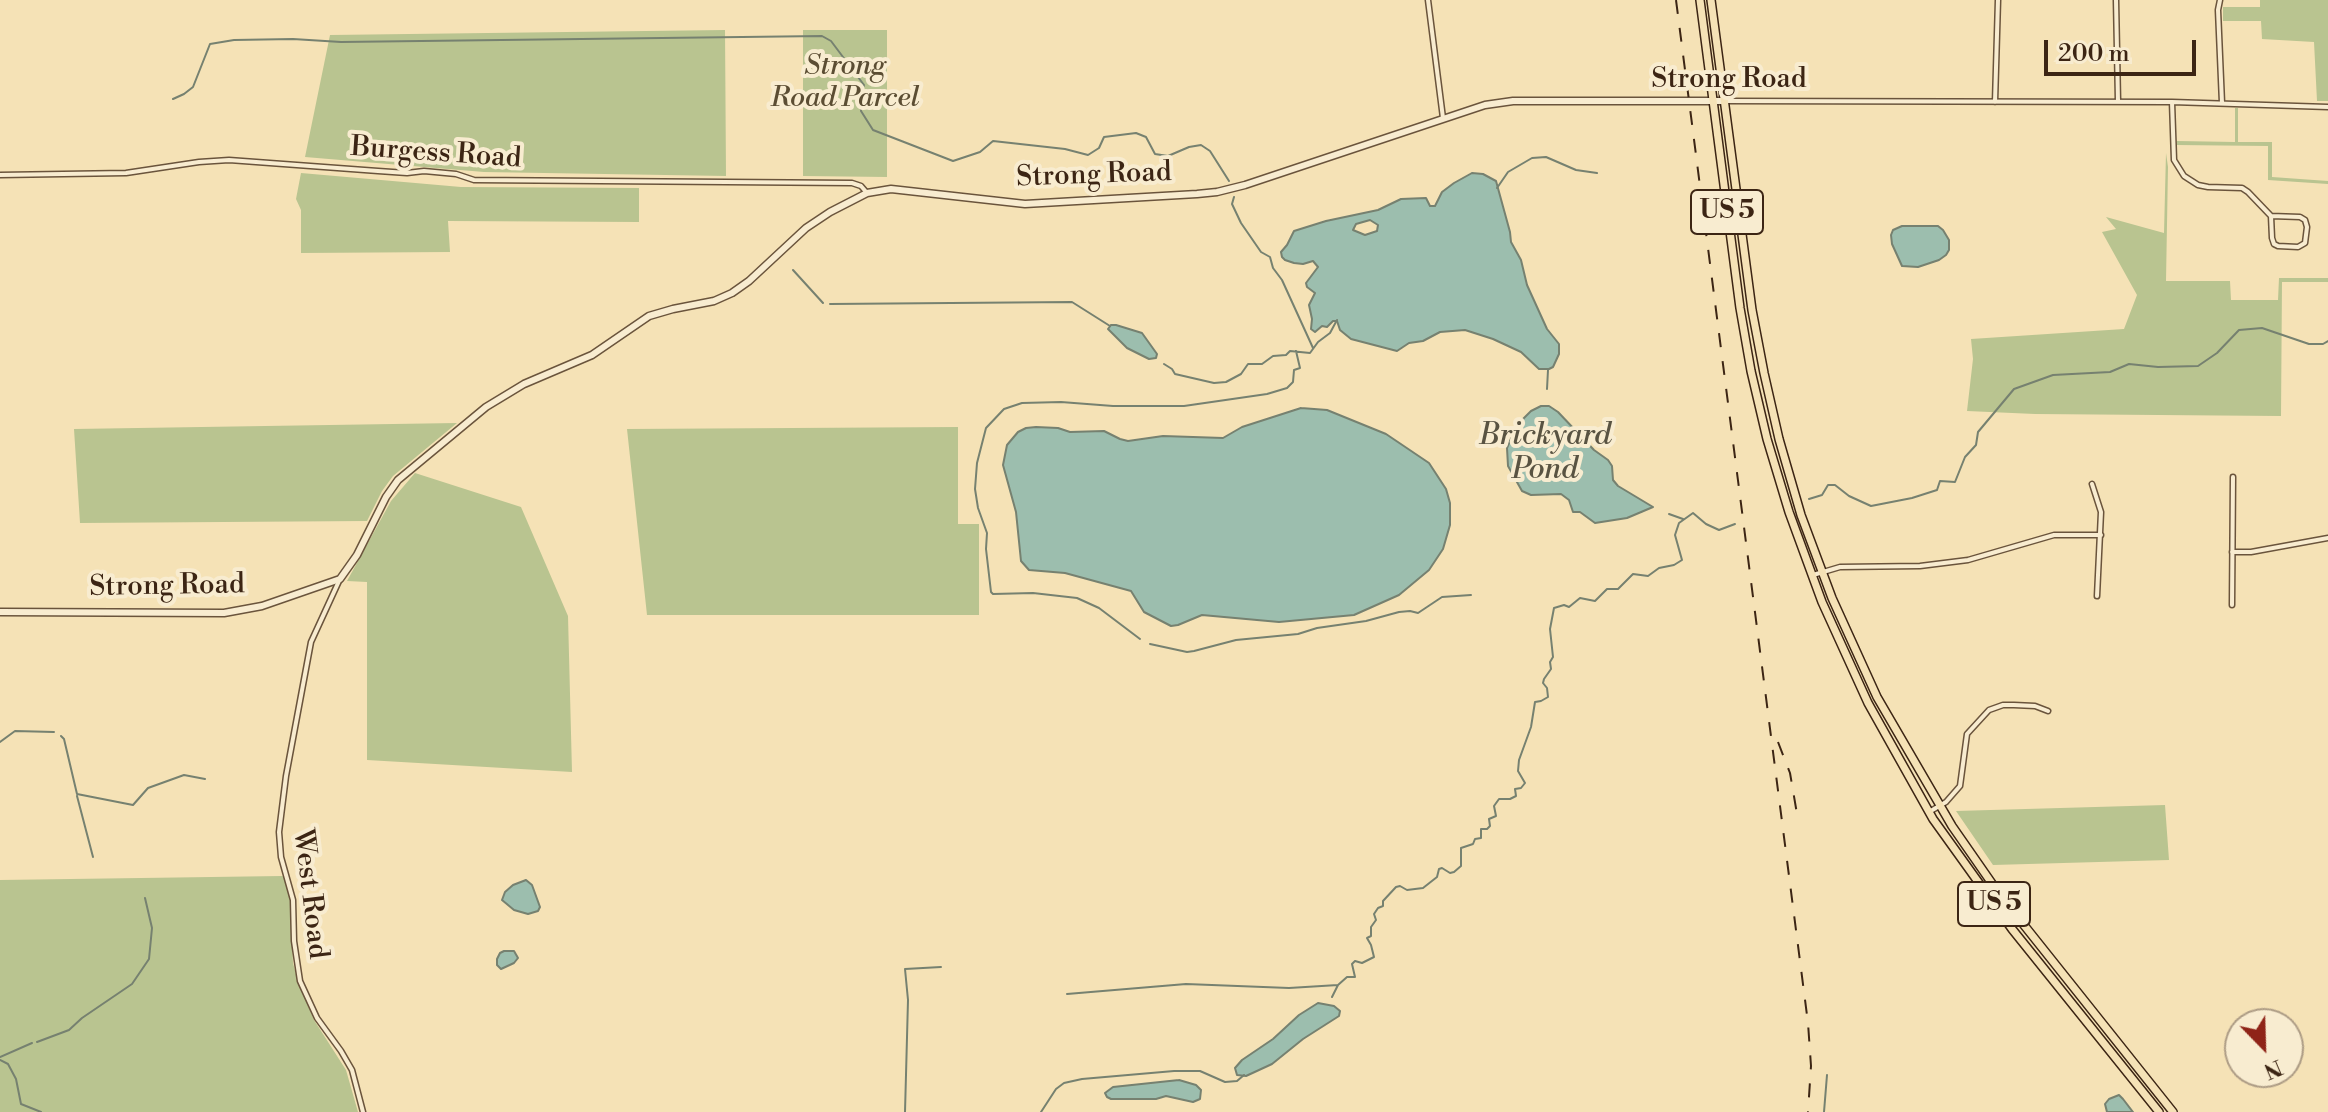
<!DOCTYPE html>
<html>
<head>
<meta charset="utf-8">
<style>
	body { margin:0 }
	#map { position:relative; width:2328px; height:1112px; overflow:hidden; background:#f5e2b6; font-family:"Libre Bodoni",serif }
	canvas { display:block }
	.north { position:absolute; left:2224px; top:1008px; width:80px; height:80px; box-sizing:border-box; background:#f8ecd0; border:2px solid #ad9c85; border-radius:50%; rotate:157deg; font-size:22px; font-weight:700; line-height:32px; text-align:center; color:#3c2514 }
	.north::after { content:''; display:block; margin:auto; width:28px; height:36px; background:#8f2418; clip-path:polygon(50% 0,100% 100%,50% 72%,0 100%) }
	.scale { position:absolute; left:2044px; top:40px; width:152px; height:36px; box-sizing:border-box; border:4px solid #3c2514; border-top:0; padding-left:10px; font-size:24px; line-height:28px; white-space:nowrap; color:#3c2514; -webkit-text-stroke:6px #f8ecd0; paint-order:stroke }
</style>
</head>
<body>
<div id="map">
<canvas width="2328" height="1112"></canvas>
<div class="north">N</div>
<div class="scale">200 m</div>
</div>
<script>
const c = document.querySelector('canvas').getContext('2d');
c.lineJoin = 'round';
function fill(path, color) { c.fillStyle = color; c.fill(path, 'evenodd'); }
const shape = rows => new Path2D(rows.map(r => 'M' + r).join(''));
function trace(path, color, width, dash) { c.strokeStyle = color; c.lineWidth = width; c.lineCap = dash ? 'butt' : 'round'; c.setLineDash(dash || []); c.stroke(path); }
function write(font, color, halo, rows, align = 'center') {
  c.font = font + ' "Libre Bodoni",serif'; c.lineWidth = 8; c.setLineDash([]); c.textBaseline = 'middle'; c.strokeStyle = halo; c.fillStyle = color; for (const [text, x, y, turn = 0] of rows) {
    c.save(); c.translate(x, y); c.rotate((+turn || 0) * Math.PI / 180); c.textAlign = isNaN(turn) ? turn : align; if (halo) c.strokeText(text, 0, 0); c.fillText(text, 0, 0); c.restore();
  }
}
fill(shape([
	[2260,0,2328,0,2328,101,2317,101,2314,42,2262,39,2261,21,2223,21,2223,7,2260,7],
	[725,30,726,176,484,172,305,157,330,35],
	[803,30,887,30,887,177,803,176],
	[2235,108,2238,108,2238,142,2272,142,2272,177,2328,181,2328,184,2268,180,2268,146,2177,145,2177,141,2235,142],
	[2166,153,2168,167,2166,281,2230,281,2231,300,2278,300,2279,278,2328,278,2328,282,2282,282,2281,416,2035,414,1967,411,1973,359,1971,339,2124,329,2137,295,2102,232,2116,229,2106,217,2164,233],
	[301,173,461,187,639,188,639,222,448,221,450,252,301,253,301,210,296,199],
	[457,423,393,476,382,491,367,521,80,523,74,429],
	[958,427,958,524,979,524,979,615,647,615,627,429],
	[415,473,521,507,568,616,572,772,367,760,367,582,347,581,391,501],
	[2165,805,2169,860,1993,865,1956,811],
	[282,876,285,877,290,900,293,963,298,982,314,1020,346,1070,358,1112,0,1112,0,880]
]), '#b9c490');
const water = shape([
	[1472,173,1483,174,1496,181,1510,232,1511,242,1521,260,1527,285,1547,329,1559,344,1559,354,1553,367,1549,369,1539,369,1521,352,1493,339,1465,330,1440,332,1423,341,1409,343,1397,351,1351,339,1340,330,1337,321,1333,321,1327,327,1322,326,1315,332,1311,329,1312,319,1309,305,1315,293,1307,287,1306,283,1318,267,1313,261,1303,264,1294,263,1285,260,1282,257,1281,252,1287,245,1294,231,1326,221,1378,210,1401,199,1426,198,1430,206,1435,206,1442,192,1454,183,1472,173],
	[1370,220,1378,225,1377,231,1365,235,1353,230,1356,224,1370,220],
	[1938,226,1943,230,1949,240,1949,250,1946,255,1939,260,1918,267,1902,266,1892,244,1891,235,1893,230,1902,226,1938,226],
	[1111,325,1116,325,1142,333,1157,354,1156,358,1149,359,1127,348,1108,329,1111,325],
	[1541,406,1549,406,1558,412,1594,450,1608,460,1612,466,1613,480,1618,486,1653,507,1627,518,1595,523,1580,512,1573,512,1569,500,1561,494,1531,495,1522,491,1508,466,1507,448,1515,429,1524,418,1531,411,1541,406],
	[1301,408,1327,410,1386,434,1429,463,1446,489,1450,503,1450,525,1443,549,1429,570,1399,595,1354,615,1279,622,1202,615,1178,625,1171,626,1144,612,1131,591,1065,573,1029,570,1021,561,1016,512,1003,465,1007,445,1018,432,1026,428,1036,427,1058,428,1070,432,1104,431,1120,439,1128,441,1163,436,1223,438,1242,427,1301,408],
	[526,880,532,885,540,907,538,911,528,914,514,910,502,900,505,892,513,885,526,880],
	[504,951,514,951,518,958,514,963,501,969,497,965,497,959,500,953,504,951],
	[1318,1003,1334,1006,1340,1011,1339,1016,1303,1039,1272,1064,1246,1076,1237,1075,1235,1068,1242,1060,1273,1039,1299,1015,1318,1003],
	[1179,1080,1196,1085,1201,1090,1200,1099,1193,1102,1166,1096,1156,1099,1111,1099,1107,1097,1105,1093,1113,1087,1179,1080],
	[2119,1095,2123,1099,2133,1112,2107,1112,2105,1104,2109,1099,2119,1095]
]);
fill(water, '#9cbeae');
trace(water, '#768170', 2);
trace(shape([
	[173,99,184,94,193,87,210,44,234,40,293,39,341,42,822,36,831,41,864,85,860,96,861,111,873,130,953,161,980,152,993,141,1065,149,1088,155,1099,148,1104,137,1136,133,1146,137,1155,154,1168,156,1189,147,1201,145,1210,151,1229,181],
	[1497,188,1508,172,1532,158,1546,157,1576,170,1597,173],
	[1234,197,1232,204,1241,223,1261,252,1270,257,1273,268,1282,280,1313,348],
	[793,270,823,303],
	[830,304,1072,302,1110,326],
	[1164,364,1172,369,1175,374,1214,383,1226,382,1241,374,1248,364,1262,364,1273,356,1286,355,1290,351,1310,353,1318,342,1330,333,1337,320],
	[1547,389,1548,370],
	[1809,499,1822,495,1828,485,1835,485,1849,496,1871,506,1912,498,1937,490,1940,481,1955,482,1965,457,1976,445,1978,432,2014,389,2053,375,2110,372,2129,364,2158,367,2198,366,2217,353,2239,330,2262,328,2309,344,2323,344,2328,341],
	[1669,514,1683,519],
	[1140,639,1099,608,1077,598,1033,593,993,594,991,592,986,549,987,533,978,508,975,489,977,463,986,428,1004,409,1022,403,1061,402,1113,406,1184,406,1267,394,1287,388,1293,382,1294,370,1300,368,1296,351],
	[1150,644,1187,652,1194,651,1236,640,1298,634,1317,628,1366,621,1399,612,1410,611,1418,613,1442,597,1471,595],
	[61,736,64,739,77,794,133,805,148,788,184,775,205,779],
	[0,742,15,731,54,732],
	[77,796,93,857],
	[1067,994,1186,984,1289,988,1338,985],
	[1332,997,1338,985,1347,977,1355,977,1352,964,1355,961,1362,963,1374,957,1371,945,1367,938,1371,936,1371,927,1376,920,1374,914,1378,908,1383,906,1383,901,1396,887,1400,886,1407,890,1423,888,1437,877,1439,869,1442,868,1450,873,1454,872,1461,866,1461,848,1473,844,1475,839,1481,838,1481,829,1487,829,1490,826,1489,819,1496,816,1494,806,1499,799,1510,799,1516,796,1515,789,1521,788,1525,783,1518,771,1519,760,1531,727,1535,702,1541,701,1548,697,1547,688,1543,683,1544,679,1551,669,1550,662,1553,657,1550,629,1554,608,1564,605,1569,607,1580,598,1595,601,1607,589,1618,589,1633,574,1648,576,1659,568,1674,565,1682,560,1675,535,1679,523,1693,513,1706,524,1719,530,1735,524],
	[37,1042,69,1030,82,1018,132,984,149,959,152,928,145,898],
	[0,1057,32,1043],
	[0,1060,8,1064,16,1079,21,1104,41,1112],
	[905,1112,908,1000,905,969,941,967],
	[1041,1112,1056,1089,1064,1083,1082,1079,1174,1071,1200,1071,1225,1082,1237,1081,1244,1075],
	[1824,1112,1827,1075]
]), '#768170', 2);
const minor = shape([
	[1428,0,1443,118],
	[2116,0,2118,101],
	[2220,0,2218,10,2222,103],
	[1724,101,2172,102,2328,107],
	[1995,102,1998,0],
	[2172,102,2174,160,2184,176,2198,185,2208,187,2242,188,2248,192,2271,216,2272,238,2274,244,2278,246,2298,247,2305,243,2307,227,2305,220,2300,217,2271,216],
	[0,175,126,173,199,162,229,160,378,171,407,173,424,171,456,174,474,180,852,183,861,186,867,193],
	[2092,484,2101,512,2097,596],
	[2232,552,2251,552,2328,538],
	[1813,575,1840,567,1920,566,1968,560,2054,535,2101,535],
	[339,581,311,642,286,776,279,832,281,857,293,900,294,941,300,981,317,1018,341,1051,352,1070,363,1112],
	[2232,605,2233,477],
	[1929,812,1946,802,1960,786,1967,734,1989,710,2003,705,2014,705,2035,706,2048,711]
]);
const tertiary = shape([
	[0,612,224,613,262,606,340,579,357,555,386,497,398,480,486,407,524,384,592,355,649,316,673,309,714,301,732,293,749,281,806,228,830,212,867,193,891,189,1025,204,1197,194,1217,192,1245,185,1485,105,1513,101,1724,101]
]);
const trunk = shape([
	[1700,0,1740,308,1751,371,1767,439,1789,512,1822,602,1868,703,1933,819,2012,929,2159,1112],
	[1711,0,1752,310,1764,373,1779,439,1801,515,1832,598,1877,697,1952,826,2000,895,2173,1112]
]);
trace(minor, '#6a543c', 7);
trace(tertiary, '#6a543c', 9);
trace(trunk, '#3c2514', 10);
trace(minor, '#f8ecd0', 4);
trace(tertiary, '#f8ecd0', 6);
trace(trunk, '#f5e2b6', 7);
trace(shape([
	[1676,0,1808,1023,1811,1066,1808,1112],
	[1778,742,1790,773,1797,814]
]), '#3c2514', 2, [14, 14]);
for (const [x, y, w] of [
	[1727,212,72],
	[1994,904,72]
]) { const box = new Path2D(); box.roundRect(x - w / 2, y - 22, w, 44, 6); c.fillStyle = '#f8ecd0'; c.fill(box); trace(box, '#3c2514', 2); }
write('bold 26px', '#3c2514', null, [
	["US 5",1727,212],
	["US 5",1994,904]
]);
write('italic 28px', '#5b4d33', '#f8ecd0', [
	["Strong",845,67],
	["Road Parcel",845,99]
]);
write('28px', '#3c2514', '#f8ecd0', [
	["Strong Road",1729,80],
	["Burgess Road",436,154,4],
	["Strong Road",1094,176,-2],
	["Strong Road",167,587,-1],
	["West Road",309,894,83]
]);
write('italic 30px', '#595342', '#f8ecd0', [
	["Brickyard",1545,437],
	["Pond",1545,471]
]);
</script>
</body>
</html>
